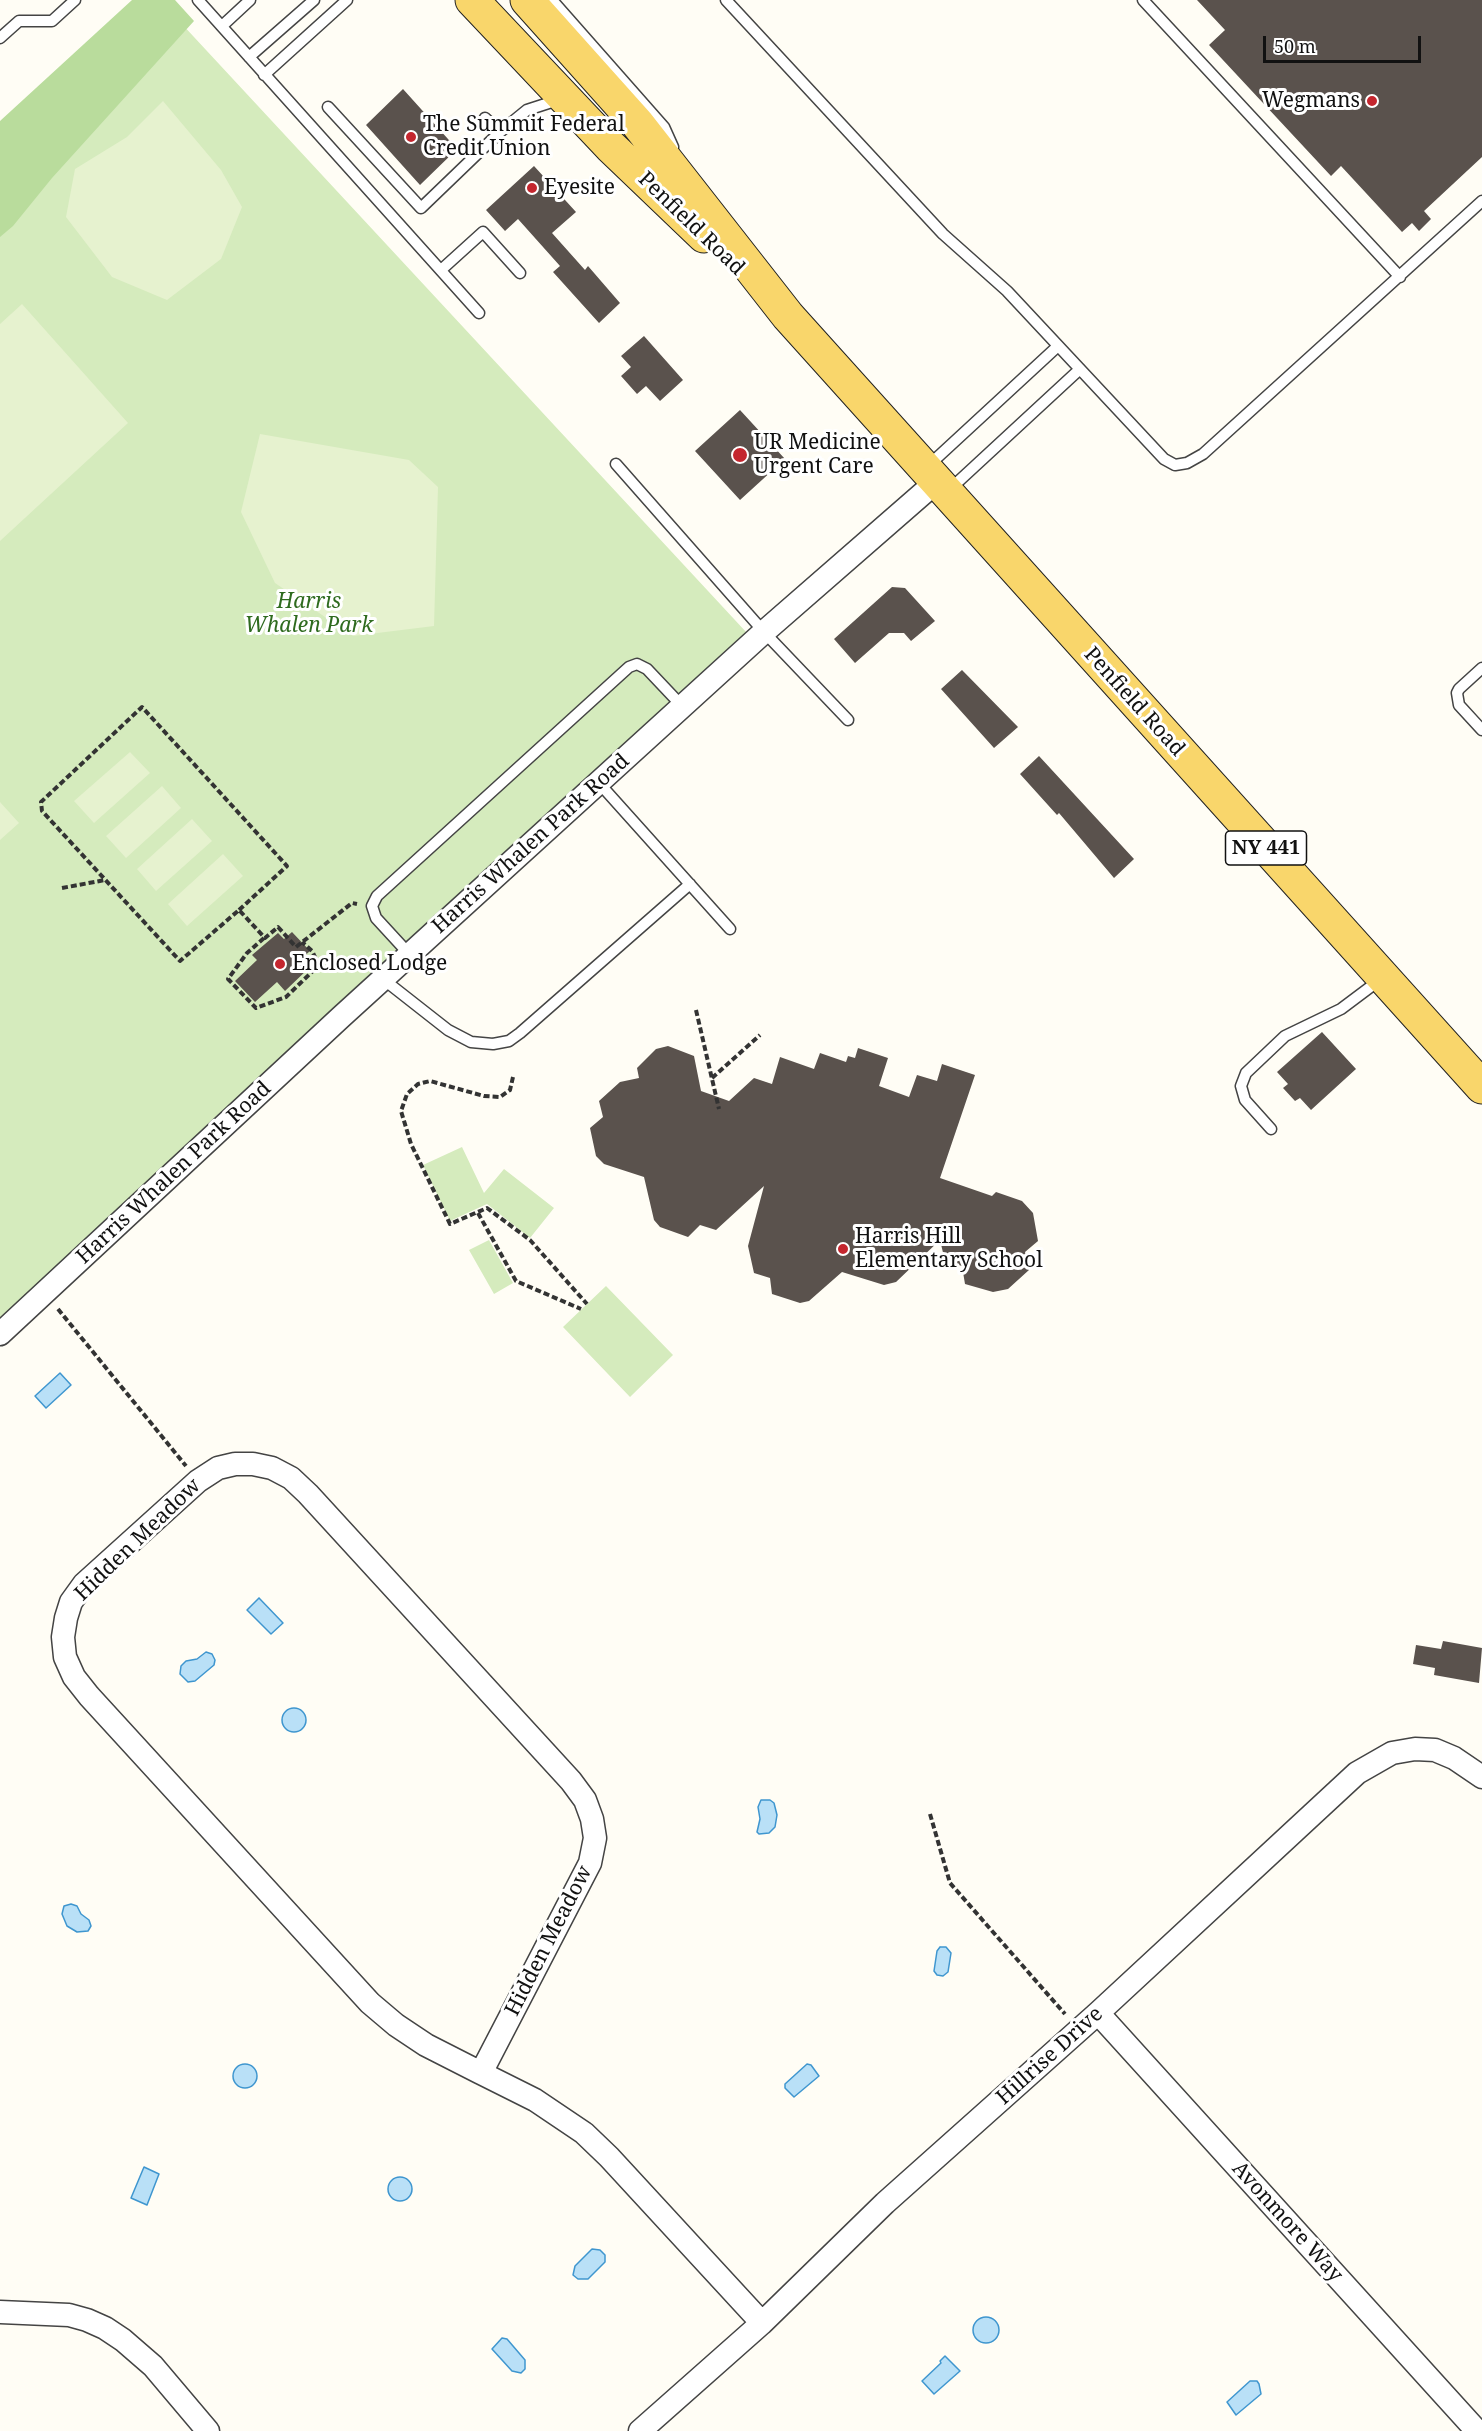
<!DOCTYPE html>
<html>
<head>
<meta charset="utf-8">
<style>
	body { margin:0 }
	#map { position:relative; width:1482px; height:2431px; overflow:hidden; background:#fffdf5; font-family:"Noto Serif",serif }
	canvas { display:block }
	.scale { position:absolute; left:1263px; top:36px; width:158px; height:27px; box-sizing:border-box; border:3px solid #111; border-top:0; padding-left:8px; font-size:18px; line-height:21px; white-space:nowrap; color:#111; -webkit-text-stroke:4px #fff; paint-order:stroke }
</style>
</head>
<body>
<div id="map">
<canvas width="1482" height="2431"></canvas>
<div class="scale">50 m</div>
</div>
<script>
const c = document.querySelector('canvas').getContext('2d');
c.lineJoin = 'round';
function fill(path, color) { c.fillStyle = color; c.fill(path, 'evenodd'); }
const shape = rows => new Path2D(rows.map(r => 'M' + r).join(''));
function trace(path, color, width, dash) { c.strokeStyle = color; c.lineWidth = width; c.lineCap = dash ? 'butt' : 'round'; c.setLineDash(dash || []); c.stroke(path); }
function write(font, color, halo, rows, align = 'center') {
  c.font = font + ' "Noto Serif",serif'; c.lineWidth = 6; c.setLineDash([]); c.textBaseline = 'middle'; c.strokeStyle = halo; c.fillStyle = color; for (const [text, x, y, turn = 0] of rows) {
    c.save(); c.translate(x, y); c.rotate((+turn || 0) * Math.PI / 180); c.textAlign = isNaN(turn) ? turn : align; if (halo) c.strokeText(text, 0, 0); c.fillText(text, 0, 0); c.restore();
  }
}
fill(shape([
	[168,9,747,633,0,1319,0,167],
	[462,1147,484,1193,504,1169,554,1208,530,1238,487,1204,450,1221,423,1165],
	[489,1240,513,1283,494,1294,469,1250],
	[606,1286,673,1355,630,1397,563,1327]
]), '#d5ebbd');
fill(shape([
	[132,0,175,0,194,21,52,178,13,226,0,237,0,121]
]), '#b9dc9c');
fill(shape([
	[163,101,221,170,242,207,221,259,167,300,112,277,66,217,75,169,127,137],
	[22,304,128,423,0,541,0,324],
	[260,434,409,460,438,487,434,626,353,636,275,583,241,512],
	[130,752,150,773,94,823,74,801],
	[162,786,181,808,126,858,106,836],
	[0,802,19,823,0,840],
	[192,819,212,841,156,891,137,869],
	[223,854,243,876,187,926,168,904]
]), '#e6f2cf');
const water = shape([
	[60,1373,71,1385,46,1408,35,1396,60,1373],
	[259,1598,283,1623,271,1634,247,1610,259,1598],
	[206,1652,212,1654,215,1660,214,1665,195,1681,188,1682,180,1674,181,1666,186,1661,197,1659,206,1652],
	'282 1720a12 12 0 1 1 24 0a12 12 0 1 1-24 0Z',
	[761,1800,770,1800,774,1803,777,1815,775,1827,769,1833,759,1834,757,1832,760,1819,758,1807,761,1800],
	[71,1904,77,1906,81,1914,89,1920,91,1926,88,1931,77,1932,67,1926,62,1914,64,1906,71,1904],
	[940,1947,946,1947,951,1953,948,1972,943,1976,937,1975,934,1971,937,1951,940,1947],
	[807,2064,811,2065,819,2076,794,2097,785,2088,785,2084,807,2064],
	'233 2076a12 12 0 1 1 24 0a12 12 0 1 1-24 0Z',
	[144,2167,159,2174,147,2205,131,2198,144,2167],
	'388 2189a12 12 0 1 1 24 0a12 12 0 1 1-24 0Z',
	[592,2249,600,2250,605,2255,605,2262,588,2279,578,2279,573,2275,575,2266,592,2249],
	'973 2330a13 13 0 1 1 26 0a13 13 0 1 1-26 0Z',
	[502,2338,507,2339,525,2360,525,2369,521,2373,512,2371,492,2349,502,2338],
	[945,2356,960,2371,934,2394,922,2381,941,2363,940,2361,945,2356],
	[1250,2381,1257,2381,1259,2384,1261,2394,1236,2415,1227,2402,1250,2381]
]);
fill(water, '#b9e0f7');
trace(water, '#3f96cf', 1.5);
fill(shape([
	[1197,0,1482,0,1482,157,1424,211,1431,219,1419,231,1412,223,1402,232,1341,166,1331,176,1209,45,1225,30],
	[403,89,457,149,420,185,366,125],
	[534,166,576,212,552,233,585,270,588,266,620,303,599,323,553,272,560,266,518,219,505,231,486,210],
	[644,336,683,380,660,401,646,386,637,394,621,376,631,367,621,356],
	[740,410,785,459,740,500,695,451],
	[892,587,905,588,935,621,911,641,904,633,889,633,855,663,834,639],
	[962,670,1018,727,994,748,941,689],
	[1039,756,1134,859,1114,878,1059,813,1057,815,1020,774],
	[292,932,310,951,301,959,309,968,285,991,277,982,255,1002,235,981,257,960,252,955,278,933,284,939],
	[1322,1032,1356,1069,1311,1110,1300,1098,1295,1101,1283,1088,1288,1084,1277,1072],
	[668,1046,694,1056,701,1091,729,1101,754,1078,772,1084,780,1057,814,1069,820,1053,846,1062,848,1056,855,1058,858,1048,888,1058,879,1086,909,1097,917,1075,937,1081,942,1064,975,1075,940,1178,992,1196,996,1192,1022,1201,1033,1213,1038,1241,1025,1252,1029,1270,1008,1289,993,1292,965,1284,962,1266,945,1261,940,1240,896,1282,884,1285,842,1272,809,1301,800,1303,772,1294,770,1278,754,1273,748,1246,764,1186,716,1230,700,1225,688,1237,660,1227,654,1220,644,1177,604,1164,596,1156,590,1128,603,1117,599,1101,620,1082,639,1078,637,1068,656,1049],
	[1443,1641,1482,1648,1479,1683,1434,1675,1435,1668,1413,1664,1416,1645,1441,1649]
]), '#5a524d');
const service = shape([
	[198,0,479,313],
	[552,0,664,127,673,147],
	[726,0,943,234,1007,291,1164,459,1175,465,1187,463,1203,454,1482,201],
	[1143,0,1400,277],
	[222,26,250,0],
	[0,38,19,21,52,21,75,0],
	[249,57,314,0],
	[264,75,347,0],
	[328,107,421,208,500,132,527,110,561,99],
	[485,118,500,132],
	[441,270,483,232,520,273],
	[616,464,764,632,848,720],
	[928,466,1058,346],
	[948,491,1080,369],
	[1482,668,1459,689,1457,693,1459,705,1482,730],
	[599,783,730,929],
	[410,955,376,918,372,906,377,896,629,667,637,664,647,669,682,706],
	[383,979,448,1030,471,1042,493,1044,509,1041,520,1033,690,884],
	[1271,1129,1245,1100,1241,1086,1246,1073,1285,1036,1341,1009,1381,979]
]);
const minor = shape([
	[0,1334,341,1017,764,632,936,482],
	[235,1464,253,1464,272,1468,291,1478,308,1494,571,1781,585,1800,592,1819,595,1838,590,1863,481,2073,426,2045,396,2025,370,2003,89,1696,74,1677,65,1657,63,1637,66,1618,71,1602,84,1584,198,1481,218,1468,235,1464],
	[1098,2013,1477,2431],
	[481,2073,535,2100,584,2133,609,2157,762,2323],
	[0,2312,69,2315,87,2320,105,2328,123,2340,153,2366,208,2431],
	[640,2431,762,2323,885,2203,1098,2013,1357,1773,1392,1753,1415,1749,1435,1750,1454,1758,1482,1777]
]);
const primary = shape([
	[472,0,610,146,704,236],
	[527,0,637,123,788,316,1482,1087]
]);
trace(service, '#444', 13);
trace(minor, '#444', 25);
trace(primary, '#222', 35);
trace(shape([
	[62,888,105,880],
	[239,910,287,866,142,707,41,802,42,811,180,961,239,910,265,938,278,927,296,947,352,903,357,904],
	[264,938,247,953,228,979,256,1008,286,997,319,965,312,951,302,942],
	[696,1010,719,1109],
	[513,1077,510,1090,500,1097,484,1096,430,1081,418,1084,407,1094,401,1111,411,1144,450,1224,487,1208,530,1240,587,1304],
	[712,1078,760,1035],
	[478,1213,516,1281,581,1309],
	[58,1309,186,1466],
	[930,1814,950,1883,1065,2014]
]), '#333', 4, [6, 3]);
trace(service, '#fff', 10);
trace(minor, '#fff', 22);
trace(primary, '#f9d66b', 33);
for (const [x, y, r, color] of [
	[1372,101,6,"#c4262e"],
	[411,137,6,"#c4262e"],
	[532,188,6,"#c4262e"],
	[740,455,8,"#c4262e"],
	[280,964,6,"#c4262e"],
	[843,1249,6,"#c4262e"]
]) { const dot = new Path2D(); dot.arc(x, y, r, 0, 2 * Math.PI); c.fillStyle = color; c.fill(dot); trace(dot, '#fff', 2); }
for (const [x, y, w] of [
	[1266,848,81]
]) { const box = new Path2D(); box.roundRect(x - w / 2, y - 17, w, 34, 4.5); c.fillStyle = '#fff'; c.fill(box); trace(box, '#111', 1.5); }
write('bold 20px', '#111', null, [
	["NY 441",1266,848]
]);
write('21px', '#111', '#fff', [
	["Wegmans",1360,101,"right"],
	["The Summit Federal",423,125],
	["Credit Union",423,149],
	["Eyesite",544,188],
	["UR Medicine",754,443],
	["Urgent Care",754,467],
	["Enclosed Lodge",292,964],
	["Harris Hill",855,1237],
	["Elementary School",855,1261]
], 'left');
write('21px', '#111', '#fff', [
	["Penfield Road",691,224,44],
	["Penfield Road",1134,702,48],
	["Harris Whalen Park Road",531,844,-42],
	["Harris Whalen Park Road",174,1173,-43],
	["Hidden Meadow",138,1540,-44],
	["Hidden Meadow",549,1941,-63],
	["Hillrise Drive",1050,2056,-42],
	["Avonmore Way",1287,2222,48]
]);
write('italic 21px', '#2f6b1f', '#fff', [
	["Harris",309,602],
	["Whalen Park",309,626]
]);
</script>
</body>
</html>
